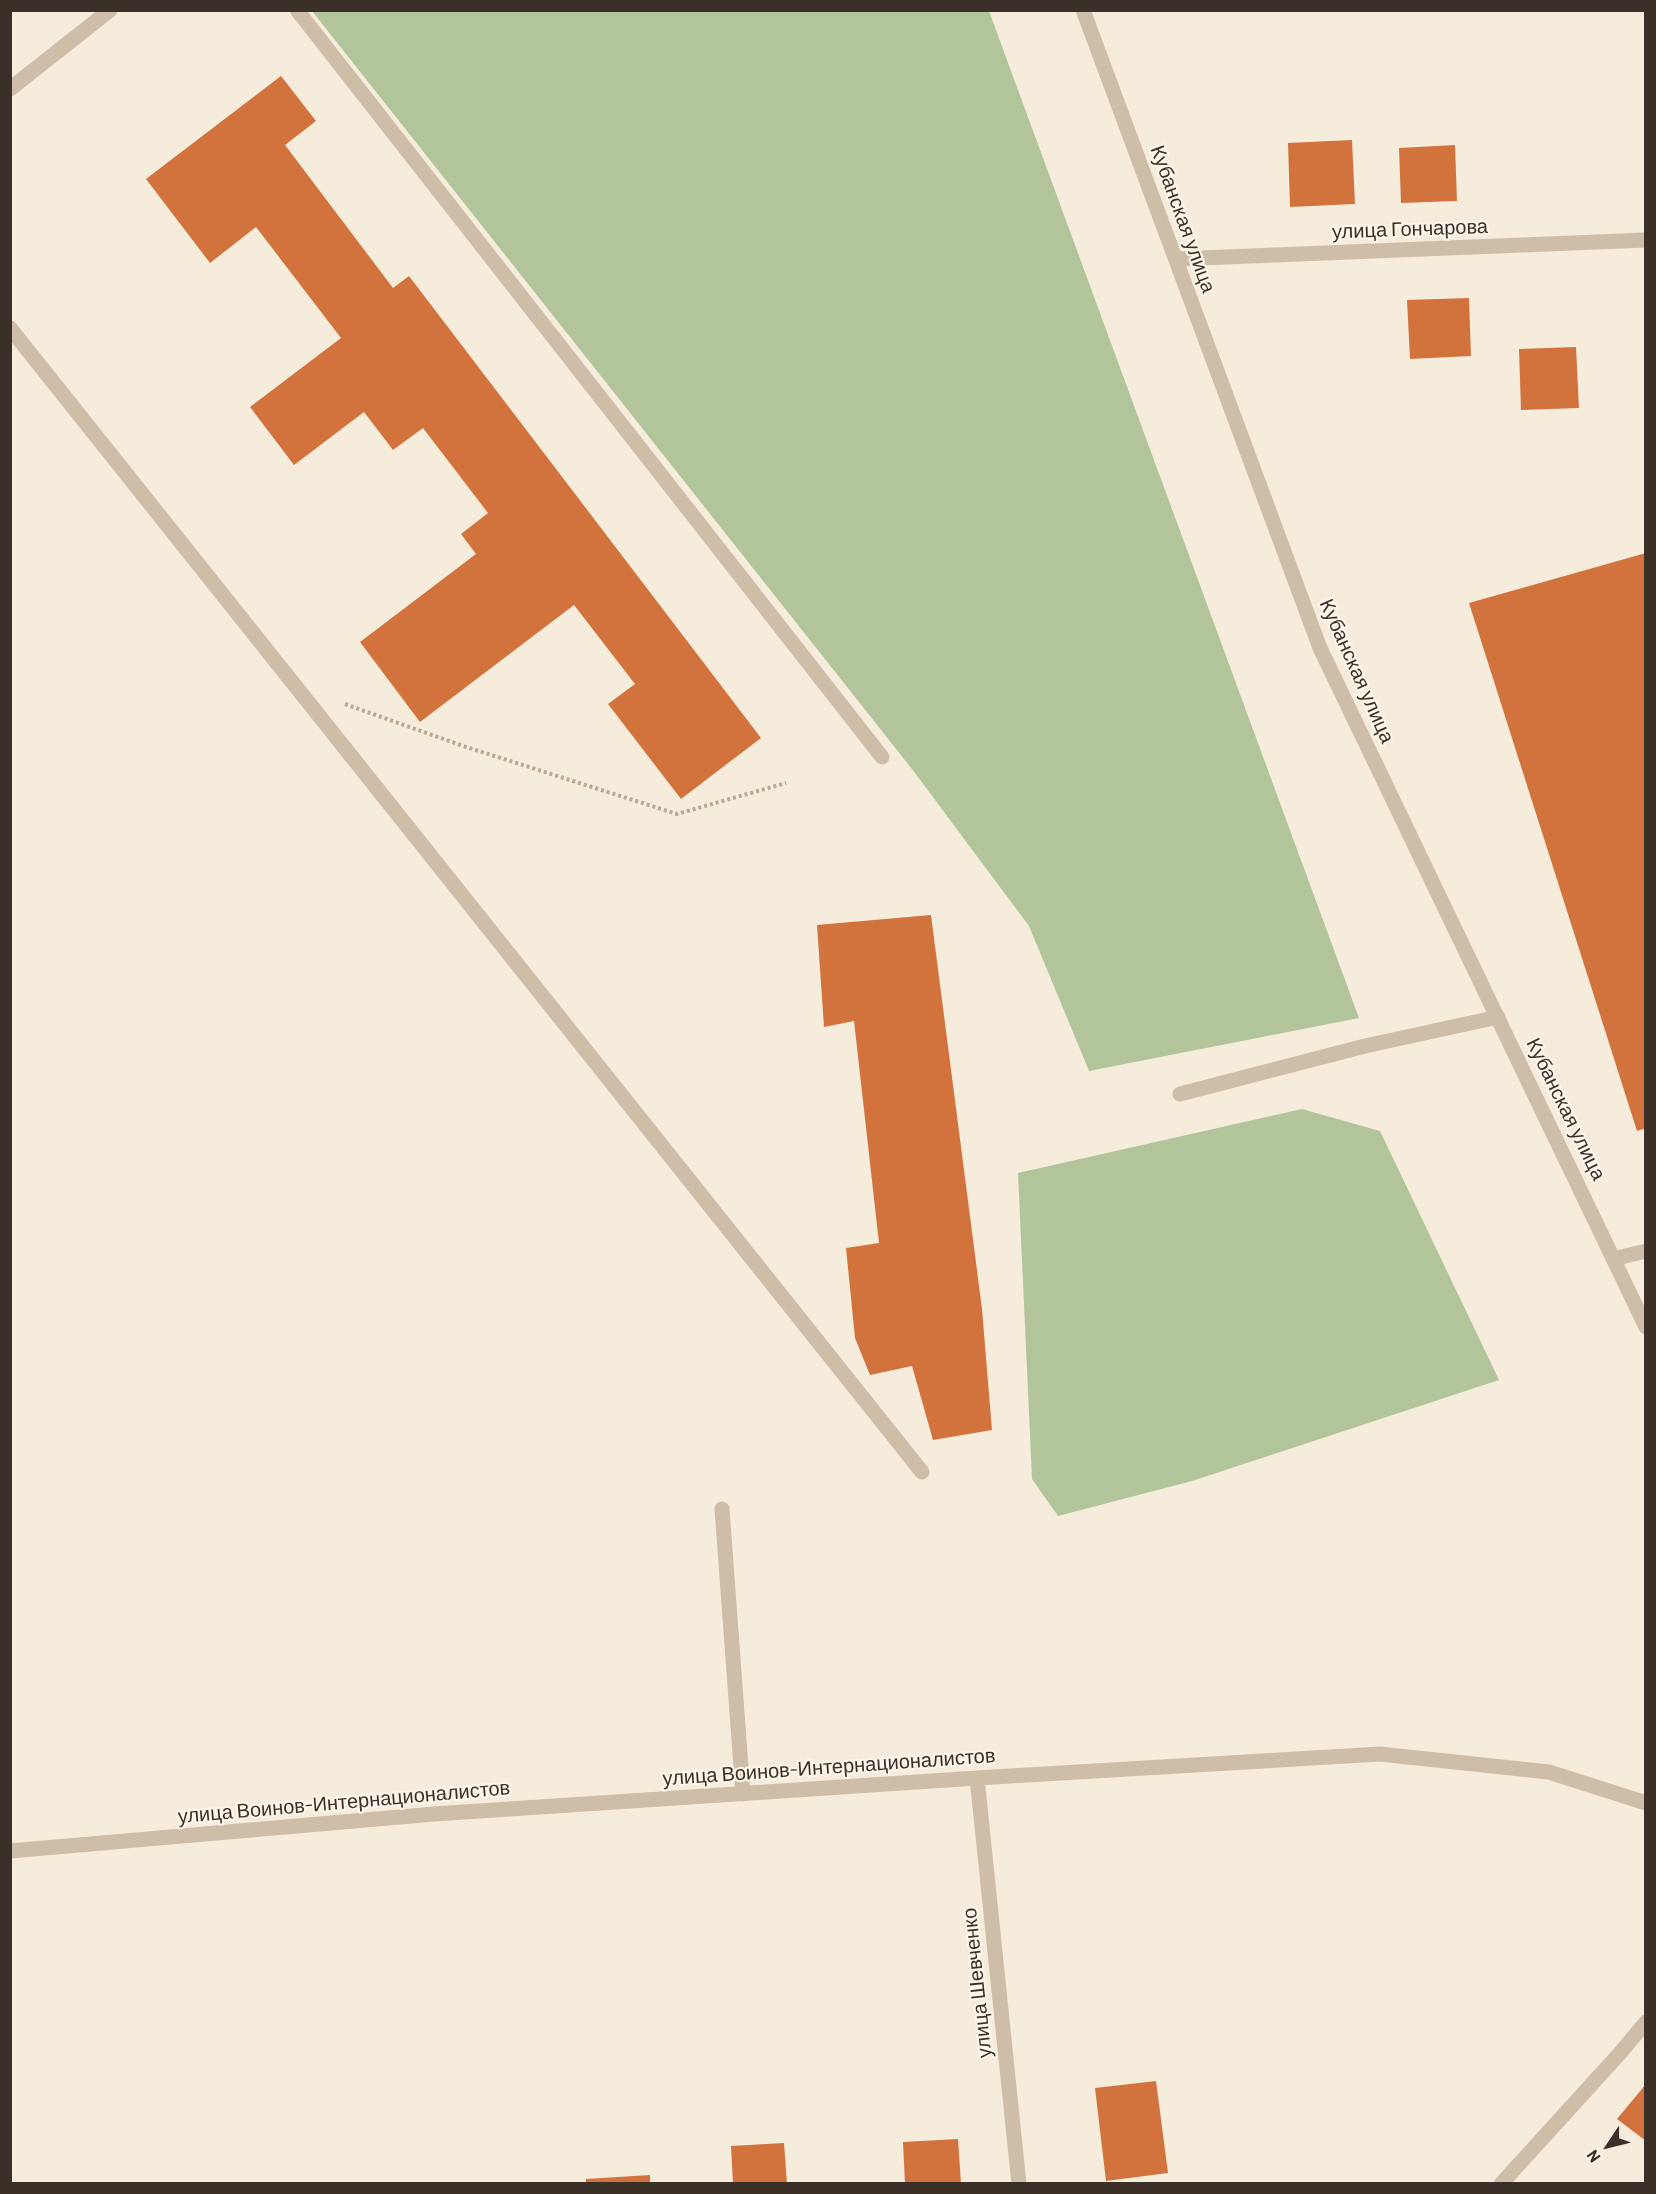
<!DOCTYPE html>
<html>
<head>
<meta charset="utf-8">
<style>
	body { margin:0 }
	#map { position:relative; width:1656px; height:2194px; overflow:hidden; background:#f5ecdc; font-family:Barlow,sans-serif }
	canvas { display:block }
	.frame { position:absolute; inset:0; border:12px solid #3a3028; pointer-events:none }
	.north { position:absolute; left:1578px; top:2116px; width:60px; height:60px; -webkit-text-stroke:4px #fcf5e9; paint-order:stroke; rotate:235deg; font-size:16px; font-weight:700; line-height:24px; text-align:center; color:#3a3028 }
	.north::after { content:''; display:block; margin:auto; width:21px; height:27px; background:#3a3028; clip-path:polygon(50% 0,100% 100%,50% 72%,0 100%) }
</style>
</head>
<body>
<div id="map">
<canvas width="1656" height="2194"></canvas>
<div class="frame"></div>
<div class="north">N</div>
</div>
<script>
const c = document.querySelector('canvas').getContext('2d');
c.lineJoin = 'round';
function fill(path, color) { c.fillStyle = color; c.fill(path, 'evenodd'); }
const shape = rows => new Path2D(rows.map(r => 'M' + r).join(''));
function trace(path, color, width, dash) { c.strokeStyle = color; c.lineWidth = width; c.lineCap = dash ? 'butt' : 'round'; c.setLineDash(dash || []); c.stroke(path); }
function write(font, color, halo, rows, align = 'center') {
  c.font = font + ' Barlow,sans-serif'; c.lineWidth = 4.5; c.setLineDash([]); c.textBaseline = 'middle'; c.strokeStyle = halo; c.fillStyle = color; for (const [text, x, y, turn = 0] of rows) {
    c.save(); c.translate(x, y); c.rotate((+turn || 0) * Math.PI / 180); c.textAlign = isNaN(turn) ? turn : align; if (halo) c.strokeText(text, 0, 0); c.fillText(text, 0, 0); c.restore();
  }
}
fill(shape([
	[312,11,989,11,1359,1018,1089,1071,1029,926,912,769],
	[1302,1109,1380,1131,1499,1380,1192,1481,1058,1516,1032,1479,1018,1173]
]), '#b2c59a');
fill(shape([
	[281,76,316,121,285,145,393,288,409,276,761,738,681,799,608,704,635,684,574,605,420,722,360,642,476,554,461,534,488,513,423,428,393,450,364,412,294,465,250,407,341,338,256,227,210,263,146,179],
	[1352,140,1355,204,1290,207,1288,143],
	[1455,145,1457,201,1401,203,1399,148],
	[1469,298,1471,356,1410,359,1407,300],
	[1576,347,1579,408,1521,410,1519,349],
	[1646,553,1646,1128,1637,1131,1469,603],
	[931,915,982,1309,992,1430,933,1440,912,1366,870,1375,855,1338,846,1248,879,1243,854,1021,824,1027,817,925],
	[1156,2081,1168,2173,1106,2181,1095,2088],
	[1646,2084,1646,2141,1617,2119],
	[958,2139,961,2184,905,2184,903,2142],
	[784,2143,787,2184,733,2184,731,2146],
	[650,2175,650,2184,586,2184,586,2179]
]), '#d2733d');
trace(shape([
	[345,704,463,746,677,814,786,783]
]), '#baa890', 4, [3, 3]);
trace(shape([
	[297,10,882,757],
	[10,328,922,1472],
	[1180,1094,1365,1046,1498,1017],
	[1613,1259,1646,1251],
	[722,1509,743,1794],
	[1501,2184,1621,2052,1646,2022]
]), '#cebda7', 15);
trace(shape([
	[10,89,110,10],
	[1176,259,1646,240],
	[977,1778,1019,2184],
	[10,1851,434,1814,977,1778,1380,1754,1549,1772,1646,1803]
]), '#cebda7', 15);
trace(shape([
	[1083,10,1320,648,1646,1327]
]), '#cebda7', 15);
write('20px', '#3a3028', '#fcf5e9', [
	["Кубанская улица",1183,219,70],
	["улица Гончарова",1410,229,-2],
	["Кубанская улица",1357,671,66],
	["Кубанская улица",1566,1109,64],
	["улица Воинов-Интернационалистов",829,1767,-4],
	["улица Воинов-Интернационалистов",344,1802,-5],
	["улица Шевченко",977,1983,-96]
]);
</script>
</body>
</html>
